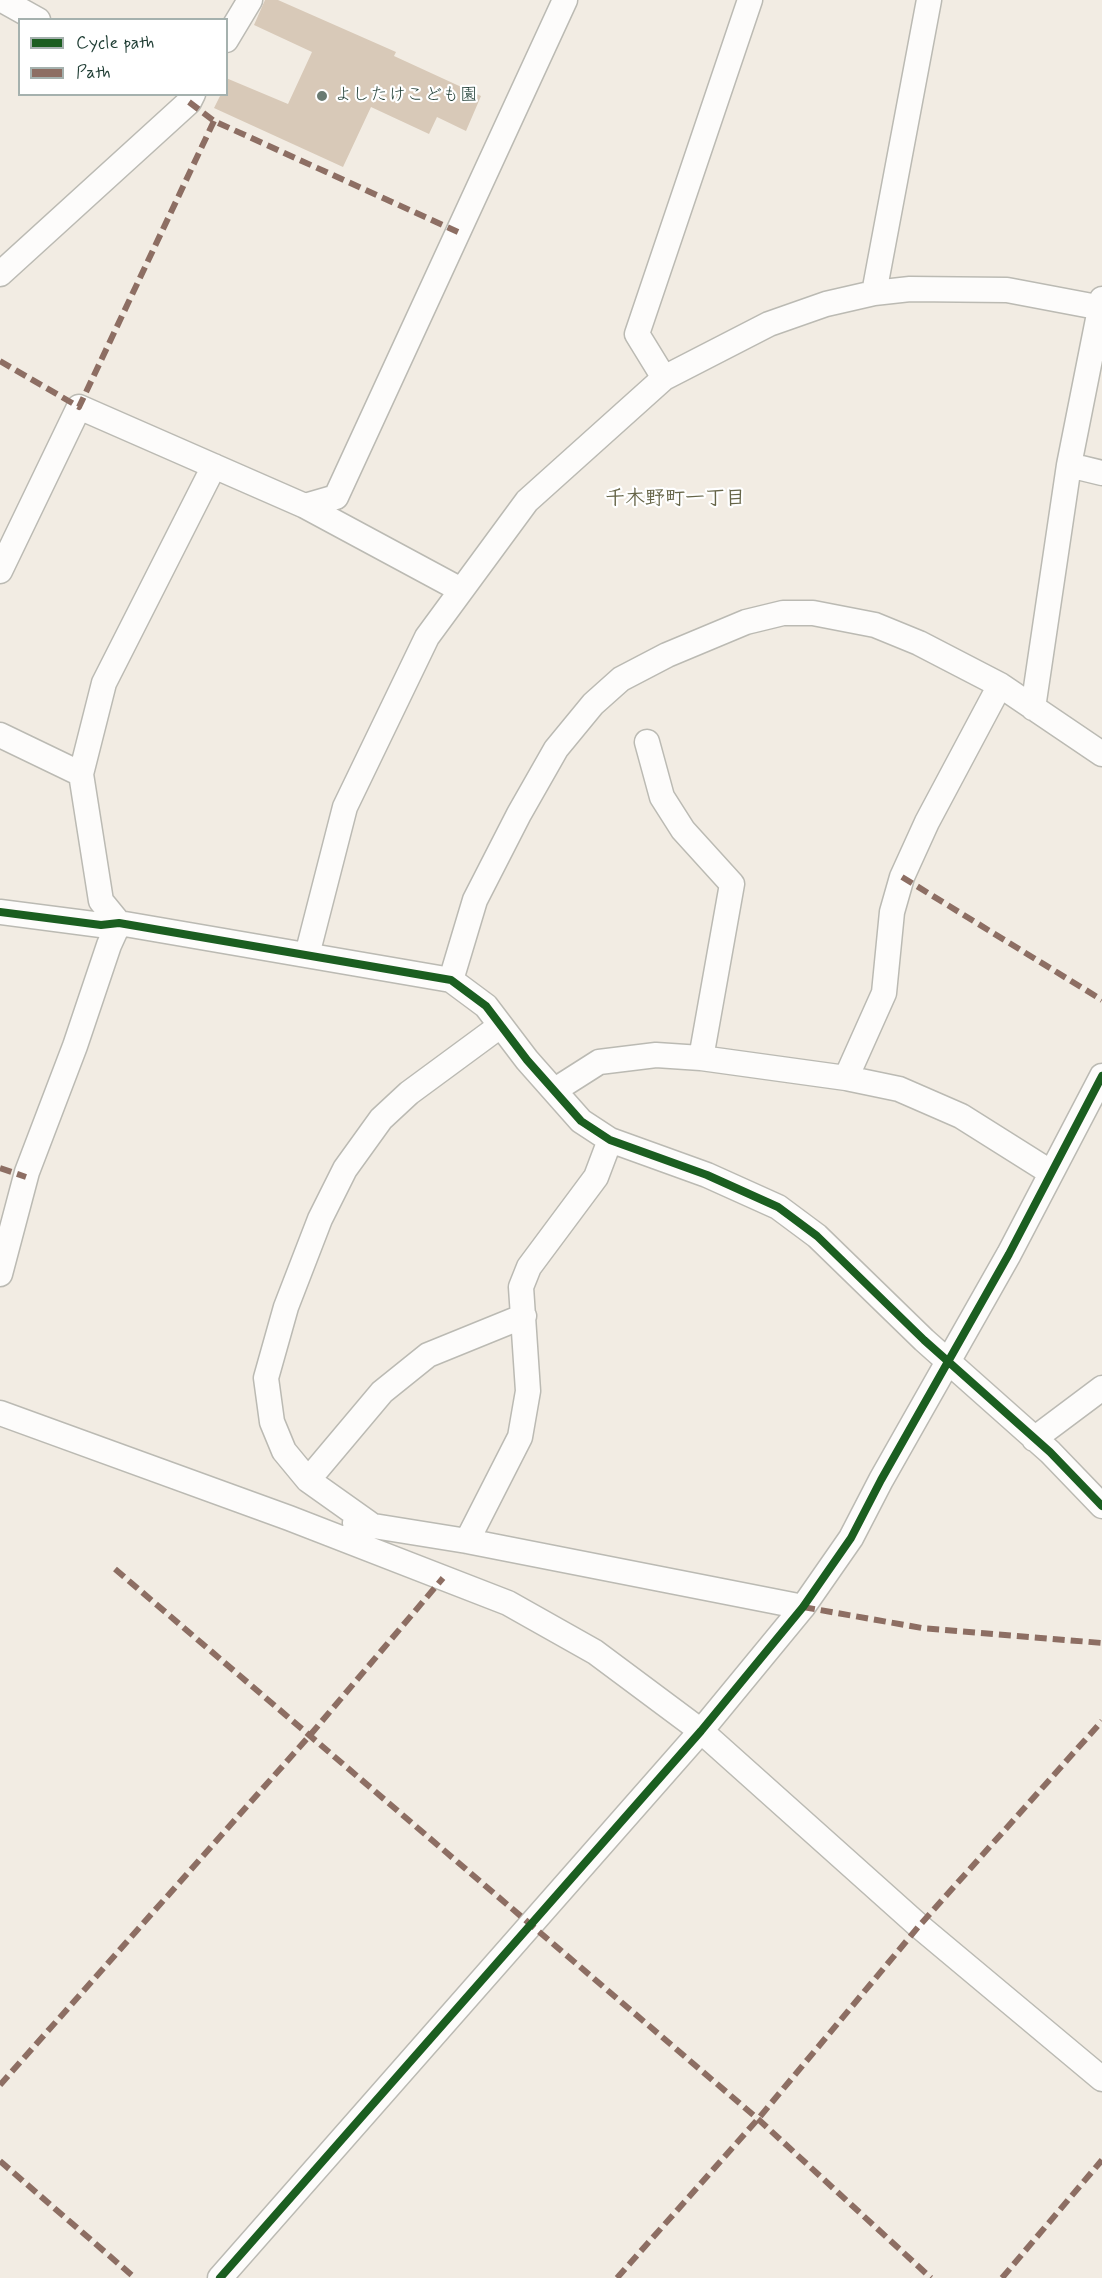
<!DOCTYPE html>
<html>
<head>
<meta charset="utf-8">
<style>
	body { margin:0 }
	#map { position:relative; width:1102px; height:2278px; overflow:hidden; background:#f2ece3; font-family:Mynerve,sans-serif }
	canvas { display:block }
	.legend { position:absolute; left:18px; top:18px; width:210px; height:78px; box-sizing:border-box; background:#fff; border:2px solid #a5b1ae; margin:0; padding:8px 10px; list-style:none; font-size:18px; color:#1f3d34 }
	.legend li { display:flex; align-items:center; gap:12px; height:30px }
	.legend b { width:30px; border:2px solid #a5b1ae }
</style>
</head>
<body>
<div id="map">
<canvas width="1102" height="2278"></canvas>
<ul class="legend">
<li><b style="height:8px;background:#1b5e20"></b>Cycle path</li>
<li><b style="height:8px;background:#8d6e63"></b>Path</li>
</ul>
</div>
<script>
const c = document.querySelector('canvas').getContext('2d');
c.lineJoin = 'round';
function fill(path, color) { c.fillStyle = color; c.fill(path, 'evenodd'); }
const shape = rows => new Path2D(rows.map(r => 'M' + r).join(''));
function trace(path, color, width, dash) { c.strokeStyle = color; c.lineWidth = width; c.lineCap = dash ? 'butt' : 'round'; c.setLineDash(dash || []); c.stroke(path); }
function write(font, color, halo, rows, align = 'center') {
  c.font = font + ' Mynerve,"Klee One",sans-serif'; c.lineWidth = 4.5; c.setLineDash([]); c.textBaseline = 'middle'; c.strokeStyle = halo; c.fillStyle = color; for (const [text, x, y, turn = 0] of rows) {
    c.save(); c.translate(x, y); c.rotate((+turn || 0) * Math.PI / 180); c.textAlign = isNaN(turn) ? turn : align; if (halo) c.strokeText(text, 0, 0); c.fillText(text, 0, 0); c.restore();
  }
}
fill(shape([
	[265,0,278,0,396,52,394,56,481,96,466,131,437,117,429,134,371,107,343,167,214,108,221,94,226,94,226,78,288,104,312,52,254,25]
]), '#d8c9b8');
const minor = shape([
	[2,0,38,20],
	[226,40,250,0],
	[0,274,189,102,193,94],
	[874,293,929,0],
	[664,378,637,334,750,0],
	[1069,465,1102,473],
	[305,506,461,590],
	[0,571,79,407,305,506,336,497,565,0],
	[1033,708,1069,465,1102,299],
	[0,735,81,774],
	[647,742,662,797,683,830,732,884,701,1058],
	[0,912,101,925,119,923,451,980,486,1006,527,1060,581,1121,610,1140,707,1175,778,1207,817,1236,924,1340,1050,1452,1102,1506],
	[119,923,101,901,81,774,104,683,214,466],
	[307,955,345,807,427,637,527,501,664,378,769,324,826,304,874,293,910,289,1007,290,1102,308],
	[451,980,475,900,519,814,556,749,593,704,621,679,667,655,746,622,783,613,813,613,875,625,919,643,1000,685,1102,754],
	[846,1078,884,993,892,912,902,877,927,822,1000,685],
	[555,1090,599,1062,656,1055,701,1058,846,1078,899,1089,961,1116,1050,1172],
	[0,1274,27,1172,75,1046,109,945,119,923],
	[0,1413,289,1518,508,1603,595,1652,701,1731,919,1926,1102,2079],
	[1034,1439,1102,1388],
	[308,1480,382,1392,428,1355,524,1316],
	[355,1523,467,1541,803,1607],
	[370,1524,308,1480,284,1451,272,1422,266,1378,286,1307,320,1219,345,1169,381,1119,409,1093,500,1026],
	[467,1541,520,1437,528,1391,521,1287,529,1267,596,1177,610,1140],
	[220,2278,701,1731,803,1607,851,1538,881,1480,1009,1254,1102,1076]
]);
trace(minor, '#bbbab3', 27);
trace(minor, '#fdfcfb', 24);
trace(shape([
	[189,102,214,121,458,232],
	[0,361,79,407,214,121],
	[902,877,1102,1000],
	[0,1168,26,1177],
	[115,1569,758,2119,931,2278],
	[803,1607,922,1628,1102,1643],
	[0,2085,311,1734,443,1578],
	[0,2161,135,2278],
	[617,2278,758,2119,919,1926,1102,1721],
	[1002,2278,1102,2160]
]), '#8d6e63', 6, [12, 6]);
trace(shape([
	[0,912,101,925,119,923,451,980,486,1006,527,1060,581,1121,610,1140,707,1175,778,1207,817,1236,924,1340,1050,1452,1102,1506],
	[220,2278,701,1731,803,1607,851,1538,881,1480,1009,1254,1102,1076]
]), '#1b5e20', 8);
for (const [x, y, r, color] of [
	[322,96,6,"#697a71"]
]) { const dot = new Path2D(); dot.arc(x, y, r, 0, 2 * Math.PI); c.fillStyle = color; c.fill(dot); trace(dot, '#fff', 2); }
write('18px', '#1f3d34', '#fff', [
	["よしたけこども園",334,96]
], 'left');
write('bold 20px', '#666548', '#fff', [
	["千木野町一丁目",675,500]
]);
</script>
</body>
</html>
